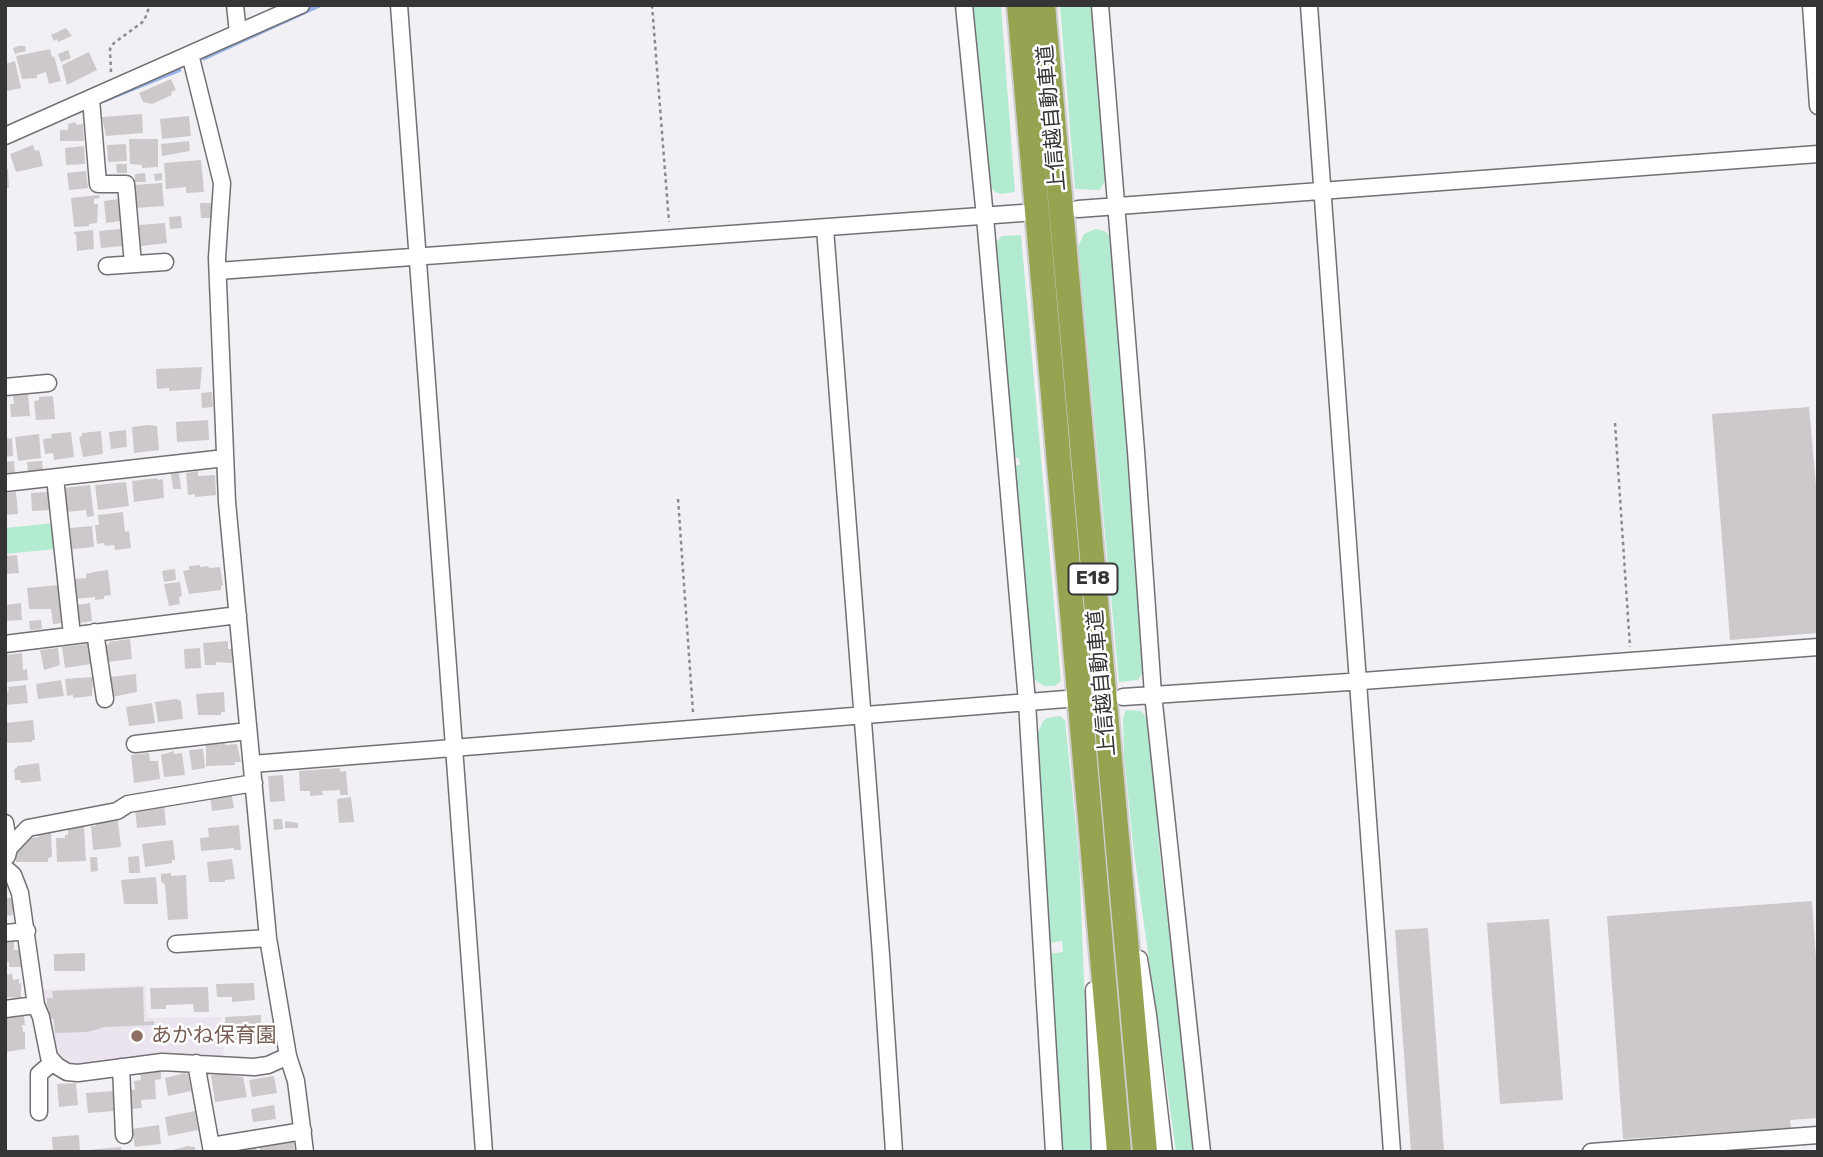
<!DOCTYPE html>
<html>
<head>
<meta charset="utf-8">
<style>
	body { margin:0 }
	#map { position:relative; width:1823px; height:1157px; overflow:hidden; background:#f3f0f5; font-family:Rubik,sans-serif }
	canvas { display:block }
	.frame { position:absolute; inset:0; border:7px solid #353436; pointer-events:none }
</style>
</head>
<body>
<div id="map">
<canvas width="1823" height="1157"></canvas>
<div class="frame"></div>
</div>
<script>
const c = document.querySelector('canvas').getContext('2d');
c.lineJoin = 'round';
function fill(path, color) { c.fillStyle = color; c.fill(path, 'evenodd'); }
const shape = rows => new Path2D(rows.map(r => 'M' + r).join(''));
function trace(path, color, width, dash) { c.strokeStyle = color; c.lineWidth = width; c.lineCap = dash ? 'butt' : 'round'; c.setLineDash(dash || []); c.stroke(path); }
function write(font, color, halo, rows, align = 'center') {
  c.font = font + ' Rubik,"Noto Sans JP",sans-serif'; c.lineWidth = 5; c.setLineDash([]); c.textBaseline = 'middle'; c.strokeStyle = halo; c.fillStyle = color; for (const [text, x, y, turn = 0] of rows) {
    c.save(); c.translate(x, y); c.rotate((+turn || 0) * Math.PI / 180); c.textAlign = isNaN(turn) ? turn : align; if (halo) c.strokeText(text, 0, 0); c.fillText(text, 0, 0); c.restore();
  }
}
fill(shape([
	[145,985,147,1018,221,1017,224,1058,75,1066,65,1062,54,1052,51,1026,43,990]
]), '#ebe4ef');
fill(shape([
	[968,5,1001,5,1015,192,1001,194,995,192,986,180],
	[1060,5,1094,5,1107,177,1100,190,1075,189],
	[1095,229,1105,231,1114,241,1145,670,1138,680,1119,682,1078,247,1084,234],
	[1021,235,1061,681,1055,686,1044,686,1036,681,1031,672,1012,466,1020,465,1019,458,1011,458,993,245,1002,236],
	[54,523,56,549,5,554,5,528],
	[1126,710,1141,711,1150,722,1160,857,1197,1152,1176,1151,1134,853,1124,756,1123,719],
	[1060,716,1065,720,1079,857,1091,1152,1057,1152,1048,954,1063,952,1062,941,1049,943,1036,737,1043,721,1047,718]
]), '#b3ebd0');
trace(shape([
	[204,58,320,5],
	[105,100,179,70]
]), '#96b4e9', 4.5);
fill(shape([
	[66,28,72,36,58,42,57,39,54,41,51,35],
	[19,46,25,46,26,51,15,54,13,48],
	[50,49,52,57,54,56,61,81,49,84,46,72,37,75,37,78,22,79,16,56],
	[68,50,71,58,61,62,58,54],
	[89,52,97,70,67,85,62,65],
	[15,61,21,88,7,91,5,64],
	[171,79,176,90,171,92,172,95,152,104,143,102,139,93],
	[142,114,143,133,106,136,102,117],
	[189,116,191,136,162,139,160,119],
	[76,122,76,125,83,124,84,141,60,141,60,130,68,130,68,124],
	[129,139,158,139,158,167,142,168,142,165,130,164],
	[189,141,190,151,162,156,161,144],
	[126,144,127,161,108,162,107,145],
	[33,145,35,151,39,150,43,166,16,172,10,154],
	[84,146,85,164,66,165,65,148],
	[201,160,204,192,186,193,186,187,166,189,164,163],
	[116,164,127,164,127,173,117,173],
	[5,169,8,169,9,188,5,188],
	[86,171,88,188,69,190,67,173],
	[145,173,146,182,135,182,135,174],
	[162,173,162,180,155,181,154,174],
	[162,183,164,206,136,208,134,185],
	[99,195,100,198,94,199,94,204,98,204,97,223,89,224,89,226,74,227,71,198],
	[119,199,121,221,106,223,104,201],
	[200,203,212,203,213,218,201,218],
	[181,216,182,228,170,229,169,217],
	[165,223,167,243,141,246,139,225],
	[121,229,123,246,101,248,99,231],
	[93,230,94,249,77,251,76,234,74,235,74,232],
	[202,367,200,389,169,391,169,388,157,389,156,369],
	[212,392,213,407,202,408,201,393],
	[28,394,30,416,11,417,10,404,14,404,13,396],
	[53,396,55,419,36,420,34,401,39,400,39,397],
	[1809,407,1818,508,1818,633,1730,640,1712,414],
	[208,420,209,440,177,442,176,422],
	[147,425,157,426,159,450,134,453,132,427],
	[126,430,127,447,111,449,109,432],
	[101,431,103,454,83,457,79,437,82,436,82,433],
	[71,432,74,457,54,460,53,453,45,454,43,439,52,438,51,434],
	[39,434,41,458,18,461,15,437],
	[12,438,13,456,5,457,5,439],
	[14,461,15,474,5,474,5,462],
	[42,461,43,471,28,472,27,462],
	[198,471,198,476,215,475,216,495,195,497,195,494,188,495,186,473],
	[179,473,181,489,173,489,171,474],
	[157,478,158,480,163,479,164,498,134,502,132,481],
	[126,482,129,506,98,510,95,485],
	[90,485,94,516,87,517,86,510,66,512,63,488],
	[16,492,18,514,5,515,5,493],
	[48,492,49,510,32,511,31,493],
	[123,512,125,532,129,531,131,548,115,550,114,545,105,546,104,543,97,544,95,525,99,525,98,515],
	[92,526,94,547,72,549,70,528],
	[17,555,19,573,5,574,5,556],
	[200,565,200,567,208,566,209,568,220,567,223,585,221,586,221,590,189,594,183,571,189,570,189,566],
	[175,569,176,580,164,582,162,571],
	[108,570,111,595,104,596,104,599,95,600,95,597,76,599,74,579,86,578,86,574,94,572],
	[180,582,182,596,179,597,180,604,169,606,164,584],
	[58,585,62,623,53,624,51,609,29,609,27,588],
	[21,603,22,620,5,621,5,605],
	[90,603,92,621,79,623,77,605],
	[41,620,42,629,30,630,29,621],
	[130,639,132,659,108,662,106,645,109,644,109,642],
	[228,641,228,649,232,649,232,663,216,662,216,665,205,665,203,643],
	[88,644,91,664,65,668,62,647],
	[58,648,60,665,44,670,40,650],
	[200,648,201,668,185,669,184,649],
	[22,653,23,670,27,669,28,680,6,682,5,655],
	[136,674,137,692,112,697,110,677],
	[93,677,92,696,73,698,73,695,67,696,65,679],
	[61,680,64,696,38,699,36,684],
	[26,685,28,703,5,705,5,692,9,691,8,687],
	[224,692,225,712,221,712,221,715,198,715,196,694],
	[176,699,181,701,183,719,158,722,155,702],
	[152,703,155,723,129,726,126,707],
	[33,720,35,740,32,740,32,742,5,743,5,723],
	[225,743,225,745,237,744,241,762,235,762,235,765,206,766,206,745],
	[203,749,205,768,192,770,189,750],
	[174,751,174,754,182,753,185,775,164,777,161,755],
	[149,753,150,761,158,761,160,779,134,783,131,755],
	[39,763,41,781,21,783,20,780,15,780,14,769,17,768,17,766],
	[340,768,340,772,346,771,348,795,340,795,340,790,322,791,323,795,310,796,310,791,300,791,299,771],
	[283,775,285,801,270,802,268,776],
	[231,791,234,808,212,811,210,795],
	[351,797,354,822,339,823,337,799],
	[164,805,166,825,137,828,135,808],
	[273,819,282,819,283,829,274,830],
	[118,821,121,847,93,850,91,826,96,826,95,823],
	[285,821,298,823,298,828,285,828],
	[239,825,241,850,234,850,234,848,201,851,200,838,209,837,208,828],
	[84,826,86,861,57,862,56,838,65,838,65,835,68,835,68,827],
	[51,832,52,857,48,858,48,862,16,862,15,854,29,838,39,837,38,833],
	[173,840,175,860,172,860,172,863,145,867,142,844],
	[139,856,140,873,129,873,128,857],
	[90,857,97,857,98,871,91,872],
	[232,859,235,879,225,880,225,882,209,882,207,862],
	[171,873,171,876,186,875,188,919,168,920,165,885,161,881,161,874],
	[156,877,158,904,124,904,121,880],
	[5,898,13,898,15,912,12,913,13,915,5,916],
	[1812,901,1818,987,1818,1118,1790,1120,1791,1128,1623,1139,1607,916],
	[1549,919,1563,1100,1500,1104,1487,923],
	[1428,928,1444,1150,1411,1152,1395,930],
	[5,941,14,941,14,950,21,950,21,967,9,967,9,962,5,962],
	[85,953,85,971,54,971,54,954],
	[12,974,13,980,19,979,19,984,21,983,21,998,5,997,5,975],
	[254,983,255,1000,232,1002,232,997,217,997,216,984],
	[143,987,144,1022,154,1021,154,1025,105,1027,87,1032,55,1033,54,1019,51,1019,47,1004,47,998,53,998,52,991],
	[208,987,209,1012,194,1012,193,1004,166,1005,166,1009,151,1009,150,988],
	[261,1015,261,1024,266,1023,267,1035,263,1036,263,1043,226,1044,225,1017],
	[24,1016,25,1025,22,1025,23,1032,25,1032,25,1049,5,1052,5,1018],
	[161,1071,161,1079,155,1080,156,1099,141,1100,142,1108,131,1109,129,1090,135,1090,134,1081,141,1080,140,1073],
	[184,1073,188,1074,191,1091,168,1096,165,1078],
	[219,1074,243,1077,247,1097,215,1102,211,1075],
	[274,1076,277,1093,252,1097,249,1080],
	[76,1083,78,1105,59,1107,57,1084],
	[114,1091,115,1111,88,1113,86,1093],
	[274,1105,276,1119,253,1122,251,1109],
	[195,1111,198,1130,168,1136,165,1117],
	[159,1125,161,1144,135,1147,132,1129],
	[79,1135,80,1152,53,1152,52,1137],
	[293,1140,295,1152,260,1152,259,1146],
	[255,1144,257,1152,234,1152,233,1148],
	[188,1146,195,1147,195,1152,165,1152],
	[121,1147,122,1152,87,1152,87,1150]
]), '#ccc8cc');
const minor = shape([
	[235,5,238,33],
	[399,5,484,1152],
	[964,5,985,217,1027,702,1054,1152],
	[1100,5,1136,451,1153,694,1202,1152],
	[1309,5,1392,1152],
	[1811,5,1818,106],
	[190,54,222,183,217,258,227,502,268,938,288,1056,296,1081,305,1152],
	[91,99,98,184,126,184,133,264],
	[5,136,301,5],
	[1078,209,1818,154],
	[825,228,881,955,894,1152],
	[107,266,165,262],
	[218,271,1022,213],
	[5,387,48,383],
	[55,478,72,635],
	[5,483,225,458],
	[95,632,105,699],
	[5,644,238,615],
	[1123,697,1349,682,1818,647],
	[135,744,248,731],
	[252,764,1066,699],
	[5,823,9,848,7,856],
	[9,848,28,828,117,811,128,804,254,783],
	[5,868,13,875,20,893,36,1005,41,1017,49,1057,57,1066,67,1072,78,1073,162,1062,254,1067,268,1065,288,1056],
	[5,933,27,931],
	[176,944,268,938],
	[1139,959,1148,1015,1164,1152],
	[1094,990,1100,1152],
	[5,1009,36,1005],
	[196,1063,212,1152],
	[121,1067,124,1135],
	[39,1112,39,1074,53,1062],
	[211,1146,303,1131],
	[1591,1152,1818,1135]
]);
const highway = shape([
	[1019,5,1119,1152],
	[1043,5,1145,1152]
]);
trace(minor, '#737075', 19);
trace(highway, '#cfcecf', 28);
trace(shape([
	[652,5,669,222],
	[111,72,110,49,114,43,144,21,150,5],
	[1615,423,1630,647],
	[678,499,693,712]
]), '#8c8a8d', 2.5, [3.5, 3.5]);
trace(minor, '#fff', 16);
trace(highway, '#96a351', 24);
for (const [x, y, r, color] of [
	[137,1036,7,"#8d6e63"]
]) { const dot = new Path2D(); dot.arc(x, y, r, 0, 2 * Math.PI); c.fillStyle = color; c.fill(dot); trace(dot, '#fff', 2.5); }
for (const [x, y, w] of [
	[1093,579,49]
]) { const box = new Path2D(); box.roundRect(x - w / 2, y - 15.5, w, 31, 5); c.fillStyle = '#fff'; c.fill(box); trace(box, '#353436', 2); }
write('bold 19px', '#353436', null, [
	["E18",1093,579]
]);
write('21px', '#353436', '#fff', [
	["上信越自動車道",1052,118,-95],
	["上信越自動車道",1102,683,-95]
]);
write('21px', '#785e54', '#fff', [
	["あかね保育園",151,1036]
], 'left');
</script>
</body>
</html>
